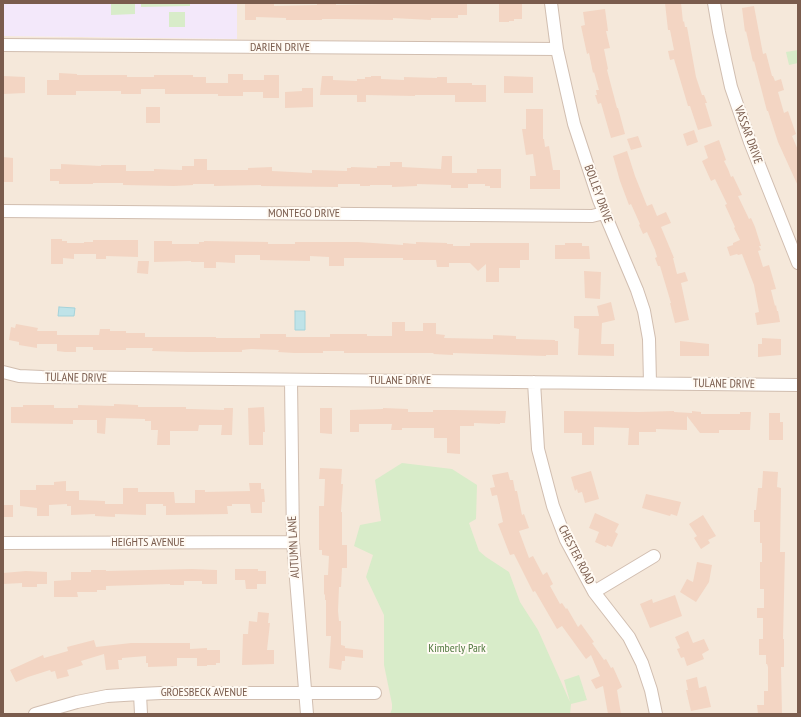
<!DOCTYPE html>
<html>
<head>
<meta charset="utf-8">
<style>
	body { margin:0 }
	#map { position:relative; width:801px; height:717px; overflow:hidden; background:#fdf6ec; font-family:"PT Sans Narrow",sans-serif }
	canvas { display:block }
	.frame { position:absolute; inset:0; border:4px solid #7a5c4d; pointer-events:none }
</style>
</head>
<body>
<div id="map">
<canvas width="801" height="717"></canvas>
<div class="frame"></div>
</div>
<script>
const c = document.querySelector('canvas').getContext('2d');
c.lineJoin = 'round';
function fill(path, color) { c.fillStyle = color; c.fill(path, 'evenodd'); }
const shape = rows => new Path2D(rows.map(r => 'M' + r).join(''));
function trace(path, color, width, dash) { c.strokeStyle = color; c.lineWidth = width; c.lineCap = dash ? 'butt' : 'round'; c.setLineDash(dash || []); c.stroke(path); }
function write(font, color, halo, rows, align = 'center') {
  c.font = font + ' "PT Sans Narrow",sans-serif'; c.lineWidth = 4; c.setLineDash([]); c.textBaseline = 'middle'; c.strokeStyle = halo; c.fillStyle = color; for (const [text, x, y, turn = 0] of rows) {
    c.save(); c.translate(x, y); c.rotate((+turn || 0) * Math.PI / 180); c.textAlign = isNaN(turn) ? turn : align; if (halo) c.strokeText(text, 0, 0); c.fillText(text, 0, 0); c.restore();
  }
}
fill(shape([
	[237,3,798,3,798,714,3,714,3,36,237,39]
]), '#f5e8da');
fill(shape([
	[3,3,237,3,237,39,3,36]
]), '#f3e8fa');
fill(shape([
	[111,3,135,3,135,14,111,15],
	[141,3,190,3,190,6,141,7],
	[185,12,185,27,169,27,169,12],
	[798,50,798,63,789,65,786,52],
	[402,463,452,469,477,485,476,519,469,523,479,551,486,557,509,572,520,602,538,630,570,702,564,680,579,675,587,700,571,704,570,714,390,714,392,709,392,704,384,665,384,615,366,577,373,555,354,546,360,525,381,521,375,480]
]), '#d8ecc9');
const water = shape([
	[59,307,75,308,74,316,58,316,59,307],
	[295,311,305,311,305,330,295,330,295,311]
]);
fill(water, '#bfe3e8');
trace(water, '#a5d3da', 1);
fill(shape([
	[245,3,274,3,274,6,317,5,317,3,331,3,336,4,336,5,384,4,384,3,467,4,467,15,458,15,458,18,431,18,431,20,393,18,393,20,336,19,322,19,322,20,286,20,286,18,256,17,256,20,245,20],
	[665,3,681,3,683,22,684,21,685,27,687,27,696,77,702,95,704,95,707,103,705,103,712,126,698,130,690,106,688,106,674,59,670,60,668,51,674,50,670,30,668,30],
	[499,4,522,4,522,19,514,19,514,21,509,21,509,22,499,22],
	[754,6,763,54,766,53,772,76,773,76,775,81,781,79,784,90,778,92,784,113,788,111,796,134,792,136,798,150,798,186,778,142,768,111,767,111,754,61,753,62,746,31,745,32,742,8],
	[605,9,608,31,606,31,610,48,604,49,608,69,607,70,617,108,618,108,625,134,611,138,601,103,598,104,595,95,597,95,596,90,599,90,594,72,593,73,589,53,587,54,581,26,585,25,583,12],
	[59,73,77,74,77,75,127,75,127,77,154,77,154,75,193,75,193,77,206,77,206,83,228,83,228,74,243,74,243,80,264,80,264,75,279,75,279,98,263,98,263,92,243,92,243,96,218,96,218,94,165,94,165,89,141,89,141,94,121,94,121,91,76,91,76,95,47,95,47,80,59,80],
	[3,76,25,77,25,93,3,94],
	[322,76,333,76,333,80,357,81,357,79,365,79,365,77,371,77,371,76,381,76,381,79,404,80,404,77,437,78,437,77,447,77,447,83,472,83,472,85,486,85,486,102,455,102,455,95,415,95,415,96,366,95,366,102,357,102,357,95,320,95],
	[504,76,533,77,533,93,504,93],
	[302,88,313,88,313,107,285,108,285,92,302,91],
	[146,107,160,107,160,123,146,123],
	[526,109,543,109,543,139,544,139,545,147,549,146,553,170,560,170,560,189,530,189,530,176,536,176,533,154,526,155,522,129,526,129],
	[694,130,698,142,687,146,683,134],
	[638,136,642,147,631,150,627,139],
	[719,140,726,160,724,161,728,169,731,177,733,176,742,195,738,196,749,219,751,218,755,227,761,246,759,246,761,250,758,251,763,267,769,265,776,289,771,290,775,306,776,305,777,311,778,311,780,322,757,325,755,313,759,312,754,285,742,254,738,255,737,254,730,256,727,247,733,245,733,243,740,240,734,228,735,227,725,205,727,204,715,179,711,181,702,161,708,158,704,146],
	[627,151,635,176,647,206,652,204,657,216,666,212,671,223,661,227,674,258,673,258,677,274,685,272,688,281,681,283,689,320,675,323,670,303,671,303,660,266,658,266,655,258,657,257,655,250,647,232,643,234,639,225,640,224,631,204,629,205,620,181,613,156],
	[442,156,452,156,452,173,477,173,477,169,501,169,501,188,490,188,490,186,485,186,485,184,468,184,468,188,451,188,451,185,417,184,417,186,392,187,392,185,370,185,370,186,360,186,360,184,338,184,338,187,261,186,261,185,214,186,214,184,193,184,193,185,174,186,123,185,123,183,93,183,93,184,59,184,59,181,50,181,50,169,61,169,61,164,101,166,101,165,126,165,126,171,154,171,154,169,182,170,182,166,194,166,194,159,207,159,207,170,248,170,248,168,272,167,272,171,312,173,312,170,347,171,347,168,351,168,351,167,377,168,377,166,390,166,390,162,402,162,402,167,441,169],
	[3,157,13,158,13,182,3,182],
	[51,239,62,239,62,241,67,241,67,243,84,243,84,242,93,242,93,240,138,240,138,257,106,256,106,259,96,259,96,254,74,254,74,259,63,258,63,264,51,264],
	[154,241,172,241,172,244,199,244,199,242,204,242,204,241,268,242,268,244,295,244,295,242,358,242,403,245,403,243,416,244,416,242,447,243,447,244,453,244,453,246,470,246,470,243,529,243,529,260,520,260,520,268,499,268,499,282,486,282,486,264,478,271,470,263,449,263,449,267,437,267,436,260,403,260,403,258,344,258,344,266,329,266,329,257,310,256,310,261,260,260,260,255,235,255,235,263,216,262,216,268,204,268,204,262,191,262,191,261,154,262],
	[565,243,582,243,582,246,589,246,590,259,555,259,555,245,565,245],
	[138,261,149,261,148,274,137,273],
	[584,271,601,272,600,299,585,298],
	[611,302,615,320,602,323,601,344,614,344,614,356,578,355,579,329,574,328,574,316,599,316,597,306],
	[392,322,405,322,405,331,423,331,423,323,436,323,436,334,445,335,444,338,493,339,493,335,516,336,516,339,555,340,555,341,558,341,558,355,546,355,546,356,453,353,453,355,433,354,434,353,344,353,344,351,323,351,323,353,294,353,278,352,279,350,251,349,242,350,242,352,188,352,152,351,153,348,126,348,126,350,93,350,93,347,76,347,76,352,65,352,57,351,57,344,37,344,37,348,19,345,19,342,9,340,11,327,15,328,16,324,38,328,37,331,57,331,57,335,99,335,100,329,110,329,110,331,126,331,126,333,145,333,145,337,216,337,216,338,260,338,260,334,286,334,286,337,330,337,330,334,367,334,367,336,392,336],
	[762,338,781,339,781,355,758,357,758,344,762,344],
	[680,341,709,344,709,356,680,356],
	[114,404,138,405,138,407,186,407,186,409,191,409,224,410,224,408,233,408,232,435,221,435,222,425,199,425,198,431,170,431,170,445,157,445,158,430,151,430,151,421,145,421,145,419,106,418,105,434,97,433,97,420,73,420,73,424,11,423,11,407,23,407,23,405,54,405,54,408,78,408,78,405,114,406],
	[264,407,265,432,263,432,263,445,249,445,248,408],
	[320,408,332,408,332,434,320,433],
	[383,408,408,409,408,412,433,412,433,410,453,410,506,411,505,423,500,423,500,424,474,423,474,426,460,426,460,454,447,453,447,438,434,438,434,428,402,428,402,430,391,430,392,424,359,424,359,432,350,432,350,410,383,409],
	[564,411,639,412,674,411,674,412,692,413,692,411,701,412,701,414,740,414,740,412,751,412,750,430,719,430,719,433,700,433,687,416,687,430,656,429,656,432,639,432,639,445,628,445,629,428,594,427,594,445,582,445,582,433,564,433],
	[769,413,780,413,780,422,783,422,783,440,769,440],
	[320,468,342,469,341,484,343,484,341,512,342,512,342,545,347,545,347,568,342,568,341,587,339,587,338,611,339,621,341,621,341,645,345,646,345,648,363,650,363,658,345,656,345,661,342,661,341,670,329,668,331,636,326,636,326,600,325,600,325,595,324,594,324,575,328,575,329,556,322,555,322,550,319,550,319,506,324,506,325,479,319,479],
	[591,471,599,499,585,503,582,492,578,493,577,489,575,491,571,477],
	[763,471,778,472,777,487,781,488,780,552,785,552,783,639,784,639,784,667,781,667,782,714,758,714,757,705,764,705,764,691,768,691,768,667,767,664,766,664,766,655,759,655,759,639,763,639,763,618,757,618,757,608,764,608,764,589,760,589,760,562,762,562,762,543,760,543,760,522,754,522,754,510,756,510,758,488,762,488],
	[508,472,510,480,513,480,515,491,517,491,522,515,524,514,529,528,519,531,529,558,533,556,543,575,547,572,553,584,550,586,560,604,562,603,566,609,567,608,578,627,581,624,594,642,592,643,604,660,606,659,611,668,613,667,622,687,617,690,621,714,608,714,603,686,596,689,591,680,600,676,591,655,586,659,562,626,557,629,535,591,533,592,514,554,510,555,498,524,503,522,497,495,492,496,490,488,495,487,492,475],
	[66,481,66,491,79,491,79,500,105,501,105,504,123,504,123,488,138,488,138,492,174,492,175,503,195,503,195,490,205,490,205,492,250,491,249,483,261,483,261,489,264,489,265,502,262,502,262,513,251,513,250,504,232,504,232,506,227,506,228,514,166,515,166,506,163,506,163,504,146,504,146,515,115,514,115,517,95,516,95,514,71,515,71,506,67,506,67,504,49,505,49,516,37,516,37,508,20,506,20,490,36,490,36,485,54,485,54,482],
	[646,494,681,502,677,516,671,514,670,516,642,508],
	[3,505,13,505,13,517,3,517],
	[595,513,619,524,615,532,618,534,612,547,607,545,606,547,595,542,599,532,589,528],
	[703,515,716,536,708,540,710,543,701,549,694,538,697,536,689,524],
	[697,562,712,565,709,582,696,602,680,592,687,579,693,582],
	[192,569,217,570,217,584,202,584,202,581,184,581,184,585,170,585,170,584,106,586,106,590,97,590,97,592,77,592,78,597,54,597,54,581,71,580,71,572,91,572,91,570,106,570,106,571],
	[235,569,258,569,258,571,266,571,266,584,257,584,257,589,246,589,245,580,235,580],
	[26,571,47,572,47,584,37,584,37,587,22,587,22,583,3,584,3,573],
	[675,595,682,616,650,628,640,604,652,599,653,603],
	[258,612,269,613,268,623,270,623,267,650,274,650,274,664,242,665,243,634,248,634,249,621,257,622],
	[688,631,693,643,704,639,709,650,702,654,704,659,687,666,684,657,681,658,677,649,680,648,675,637],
	[94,640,96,647,131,643,190,643,190,649,207,648,207,650,220,650,220,663,216,663,216,665,207,665,207,666,197,666,197,658,177,658,177,666,148,667,148,663,146,663,146,656,122,658,122,660,118,660,119,669,106,670,104,654,81,661,83,665,67,670,69,676,57,679,55,671,51,672,50,670,28,677,16,682,10,670,43,655,44,658,68,651,67,647],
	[697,677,699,688,706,686,711,707,691,711,686,690,688,690,686,680]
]), '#f3d5c3');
const minor = shape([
	[551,3,557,49,574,124,599,200,637,290,644,311,649,339,650,383],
	[714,3,719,32,731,87,750,142,798,263],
	[3,45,557,49],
	[3,211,592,216,604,213],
	[3,372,19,376,42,377,798,385],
	[291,380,293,542,307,714],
	[534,382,538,449,553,506,566,540,594,592,629,637,642,663,651,690,656,714],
	[3,543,293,542],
	[594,592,654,556],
	[140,694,141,714],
	[35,714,77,702,107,696,140,694,161,693,375,693]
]);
trace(minor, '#d1beb0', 14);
trace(minor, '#fff', 12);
write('12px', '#7a5c4d', '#fffaf3', [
	["DARIEN DRIVE",280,48],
	["VASSAR DRIVE",748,135,70],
	["BOLLEY DRIVE",598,194,70],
	["MONTEGO DRIVE",304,214],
	["TULANE DRIVE",76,378,1],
	["TULANE DRIVE",400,381],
	["TULANE DRIVE",724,384,1],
	["HEIGHTS AVENUE",148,543],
	["AUTUMN LANE",294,547,-93],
	["CHESTER ROAD",576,555,63],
	["GROESBECK AVENUE",204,693]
]);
write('12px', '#537a41', '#fffaf3', [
	["Kimberly Park",457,649]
]);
</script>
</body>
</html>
